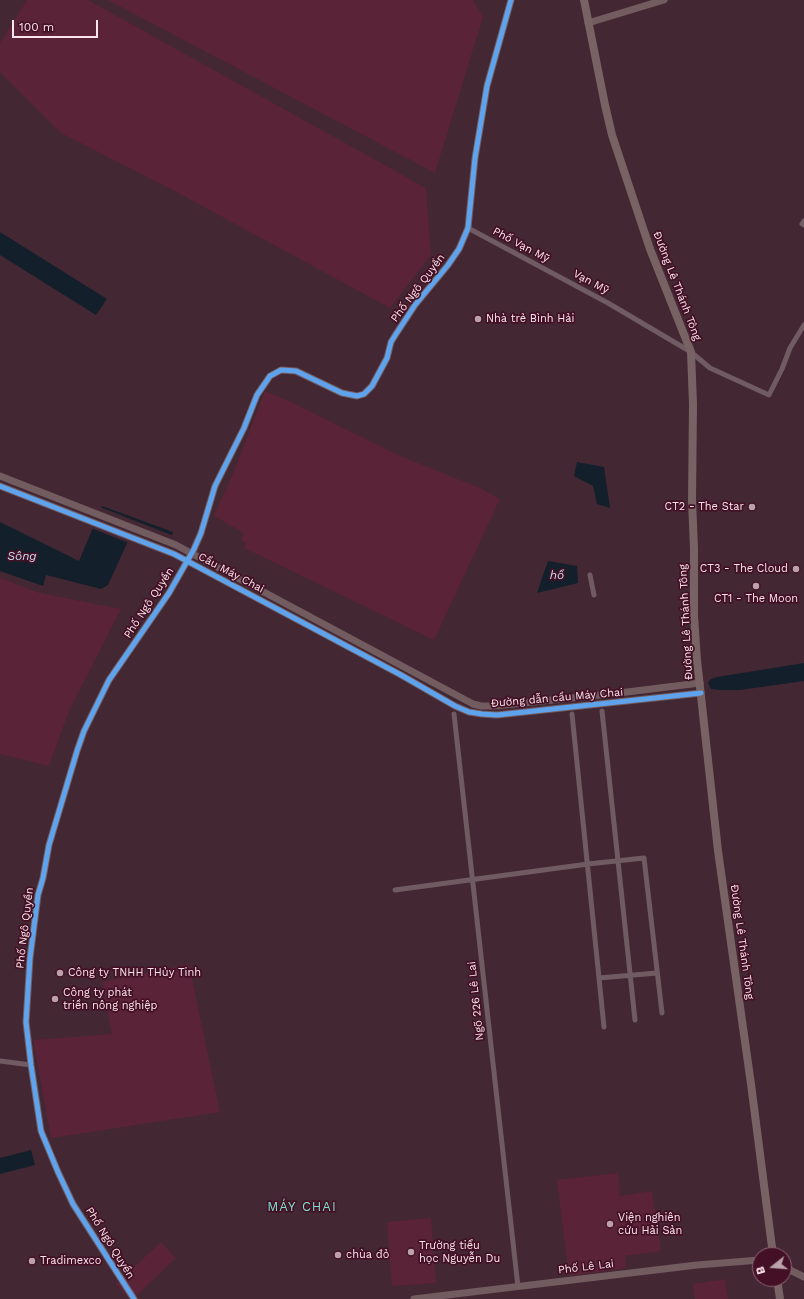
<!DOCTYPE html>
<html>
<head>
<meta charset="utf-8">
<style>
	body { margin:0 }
	#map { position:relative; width:804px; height:1299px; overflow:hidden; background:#432732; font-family:"Work Sans",sans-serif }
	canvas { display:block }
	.north { position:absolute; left:752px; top:1247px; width:40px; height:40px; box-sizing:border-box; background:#441025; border:1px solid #8d6574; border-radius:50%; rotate:253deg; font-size:11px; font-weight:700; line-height:16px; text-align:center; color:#fbe5eb }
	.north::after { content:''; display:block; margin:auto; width:14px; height:18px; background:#bba2aa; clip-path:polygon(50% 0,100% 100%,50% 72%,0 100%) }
	.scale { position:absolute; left:12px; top:20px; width:86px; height:18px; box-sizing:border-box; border:2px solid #fbe5eb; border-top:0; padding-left:5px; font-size:12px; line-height:14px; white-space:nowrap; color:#fbe5eb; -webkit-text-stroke:3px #441025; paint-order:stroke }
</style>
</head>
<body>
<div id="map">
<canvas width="804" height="1299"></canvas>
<div class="north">B</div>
<div class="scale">100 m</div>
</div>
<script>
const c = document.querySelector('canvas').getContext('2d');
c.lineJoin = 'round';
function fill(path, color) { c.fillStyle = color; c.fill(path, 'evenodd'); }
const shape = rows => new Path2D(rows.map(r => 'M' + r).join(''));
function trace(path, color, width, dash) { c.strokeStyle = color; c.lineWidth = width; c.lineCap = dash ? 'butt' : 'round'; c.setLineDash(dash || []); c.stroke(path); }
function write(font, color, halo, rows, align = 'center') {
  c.font = font + ' "Work Sans",sans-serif'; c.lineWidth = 3.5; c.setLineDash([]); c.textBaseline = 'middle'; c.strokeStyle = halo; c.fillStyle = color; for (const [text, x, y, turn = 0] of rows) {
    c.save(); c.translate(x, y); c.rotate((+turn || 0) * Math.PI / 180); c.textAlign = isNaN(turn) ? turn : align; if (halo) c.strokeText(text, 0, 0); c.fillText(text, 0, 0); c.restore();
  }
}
fill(shape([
	[27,0,88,0,426,188,431,255,390,308,169,188,61,133,0,72,0,43],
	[108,0,473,0,483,17,435,173],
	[265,391,293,403,398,455,480,488,500,499,434,640,244,548,246,543,241,540,244,533,214,516,234,471],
	[0,578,40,593,121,609,69,711,49,766,0,754],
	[189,964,220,1112,51,1138,33,1040,112,1034,102,982],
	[618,1173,620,1196,652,1191,661,1251,625,1256,626,1268,569,1276,557,1180],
	[431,1218,436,1283,392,1286,387,1222],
	[161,1242,176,1258,133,1299,130,1299,116,1284],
	[725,1279,728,1299,695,1299,693,1284]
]), '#5a2337');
fill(shape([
	[0,232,107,299,96,315,0,255],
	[577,462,604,467,610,508,597,504,593,486,574,476],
	[102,506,173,532,169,547,137,537,128,541,108,585,101,589,46,575,43,586,0,571,0,522,79,561],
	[548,561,577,566,578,583,537,593],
	[804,663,804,681,740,690,720,690,711,689,708,683,711,679,717,677],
	[31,1150,35,1165,0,1174,0,1158]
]), '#13202c');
fill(shape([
	[100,507,174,536,171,548,171,549,137,539,129,543,91,528]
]), '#432732');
trace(shape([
	[804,221,802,224,804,225],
	[468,228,608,303,691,352,710,368,769,395,782,369,790,348,804,325],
	[590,575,594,595],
	[602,711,635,1020],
	[454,714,518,1287],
	[572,714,604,1027],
	[395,890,588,864,644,858,662,1013],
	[599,978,657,973],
	[0,1061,31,1065]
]), '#705b62', 5);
trace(shape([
	[588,23,664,0],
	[0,476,176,545,473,704,481,706,495,706,619,693,700,683],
	[0,486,174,554,401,675,455,706,469,712,482,714,497,715,701,693],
	[784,1267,804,1277],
	[134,1299,73,1204,58,1172,41,1131,31,1065,26,1022,30,958,38,895,43,878,49,845,77,751,84,731,109,680,169,593,194,549,201,533,215,486,244,428,257,395,270,376,281,370,296,371,342,393,357,396,364,394,372,386,387,358,391,342,396,334,415,305,448,265,459,249,468,228,475,158,487,86,511,0],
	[414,1299,697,1265,760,1260]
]), '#725c60', 7);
trace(shape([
	[584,0,605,105,612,135,650,249,691,352,693,404,692,500,694,549,694,616,697,660,718,851,751,1084,773,1255],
	[777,1279,780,1299]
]), '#796263', 8);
trace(shape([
	[0,486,174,554,401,675,455,706,469,712,482,714,497,715,701,693],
	[134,1299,73,1204,58,1172,41,1131,31,1065,26,1022,30,958,38,895,43,878,49,845,77,751,84,731,109,680,169,593,194,549,201,533,215,486,244,428,257,395,270,376,281,370,296,371,342,393,357,396,364,394,372,386,387,358,391,342,396,334,415,305,448,265,459,249,468,228,475,158,487,86,511,0]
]), '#60a3ed', 5);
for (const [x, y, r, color] of [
	[478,319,4,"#bba2aa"],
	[752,507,4,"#bba2aa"],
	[796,569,4,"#bba2aa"],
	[756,586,4,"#bba2aa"],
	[60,973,4,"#bba2aa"],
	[55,999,4,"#bba2aa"],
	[610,1224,4,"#bba2aa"],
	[411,1252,4,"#bba2aa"],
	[338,1255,4,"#bba2aa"],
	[32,1261,4,"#bba2aa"]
]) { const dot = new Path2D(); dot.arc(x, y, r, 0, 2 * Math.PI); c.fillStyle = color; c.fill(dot); trace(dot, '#441025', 1.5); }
write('11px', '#fbe5eb', '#441025', [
	["Phố Vạn Mỹ",521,245,28],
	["Vạn Mỹ",591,282,28],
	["Đường Lê Thánh Tông",677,286,69],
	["Phố Ngô Quyền",418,288,-53],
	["Cầu Máy Chai",231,573,28],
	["Phố Ngô Quyền",149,603,-57],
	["Đường Lê Thánh Tông",686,622,-93],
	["Đường dẫn cầu Máy Chai",557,698,-5],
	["Phố Ngô Quyền",25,928,-83],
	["Đường Lê Thánh Tông",742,942,82],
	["Ngõ 226 Lê Lai",476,1001,-96],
	["Phố Ngô Quyền",110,1243,58],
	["Phố Lê Lai",586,1267,-7]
]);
write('11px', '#fbe5eb', '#441025', [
	["Nhà trẻ Bình Hải",486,319],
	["CT2 - The Star",744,507,"right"],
	["CT3 - The Cloud",788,569,"right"],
	["CT1 - The Moon",756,599,"center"],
	["Công ty TNHH THủy Tinh",68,973],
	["Công ty phát",63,993],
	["triền nông nghiệp",63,1006],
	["Viện nghiên",618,1218],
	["cứu Hải Sản",618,1231],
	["Trường tiểu",419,1246],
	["học Nguyễn Du",419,1259],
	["chùa đỏ",346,1255],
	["Tradimexco",40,1261]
], 'left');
write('italic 12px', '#c5dff2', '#441025', [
	["Sông",22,556],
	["hồ",557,575]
]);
c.letterSpacing = '1px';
write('13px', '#7ce1ce', '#441025', [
	["MÁY CHAI",302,1207]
]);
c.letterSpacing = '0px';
</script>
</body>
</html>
